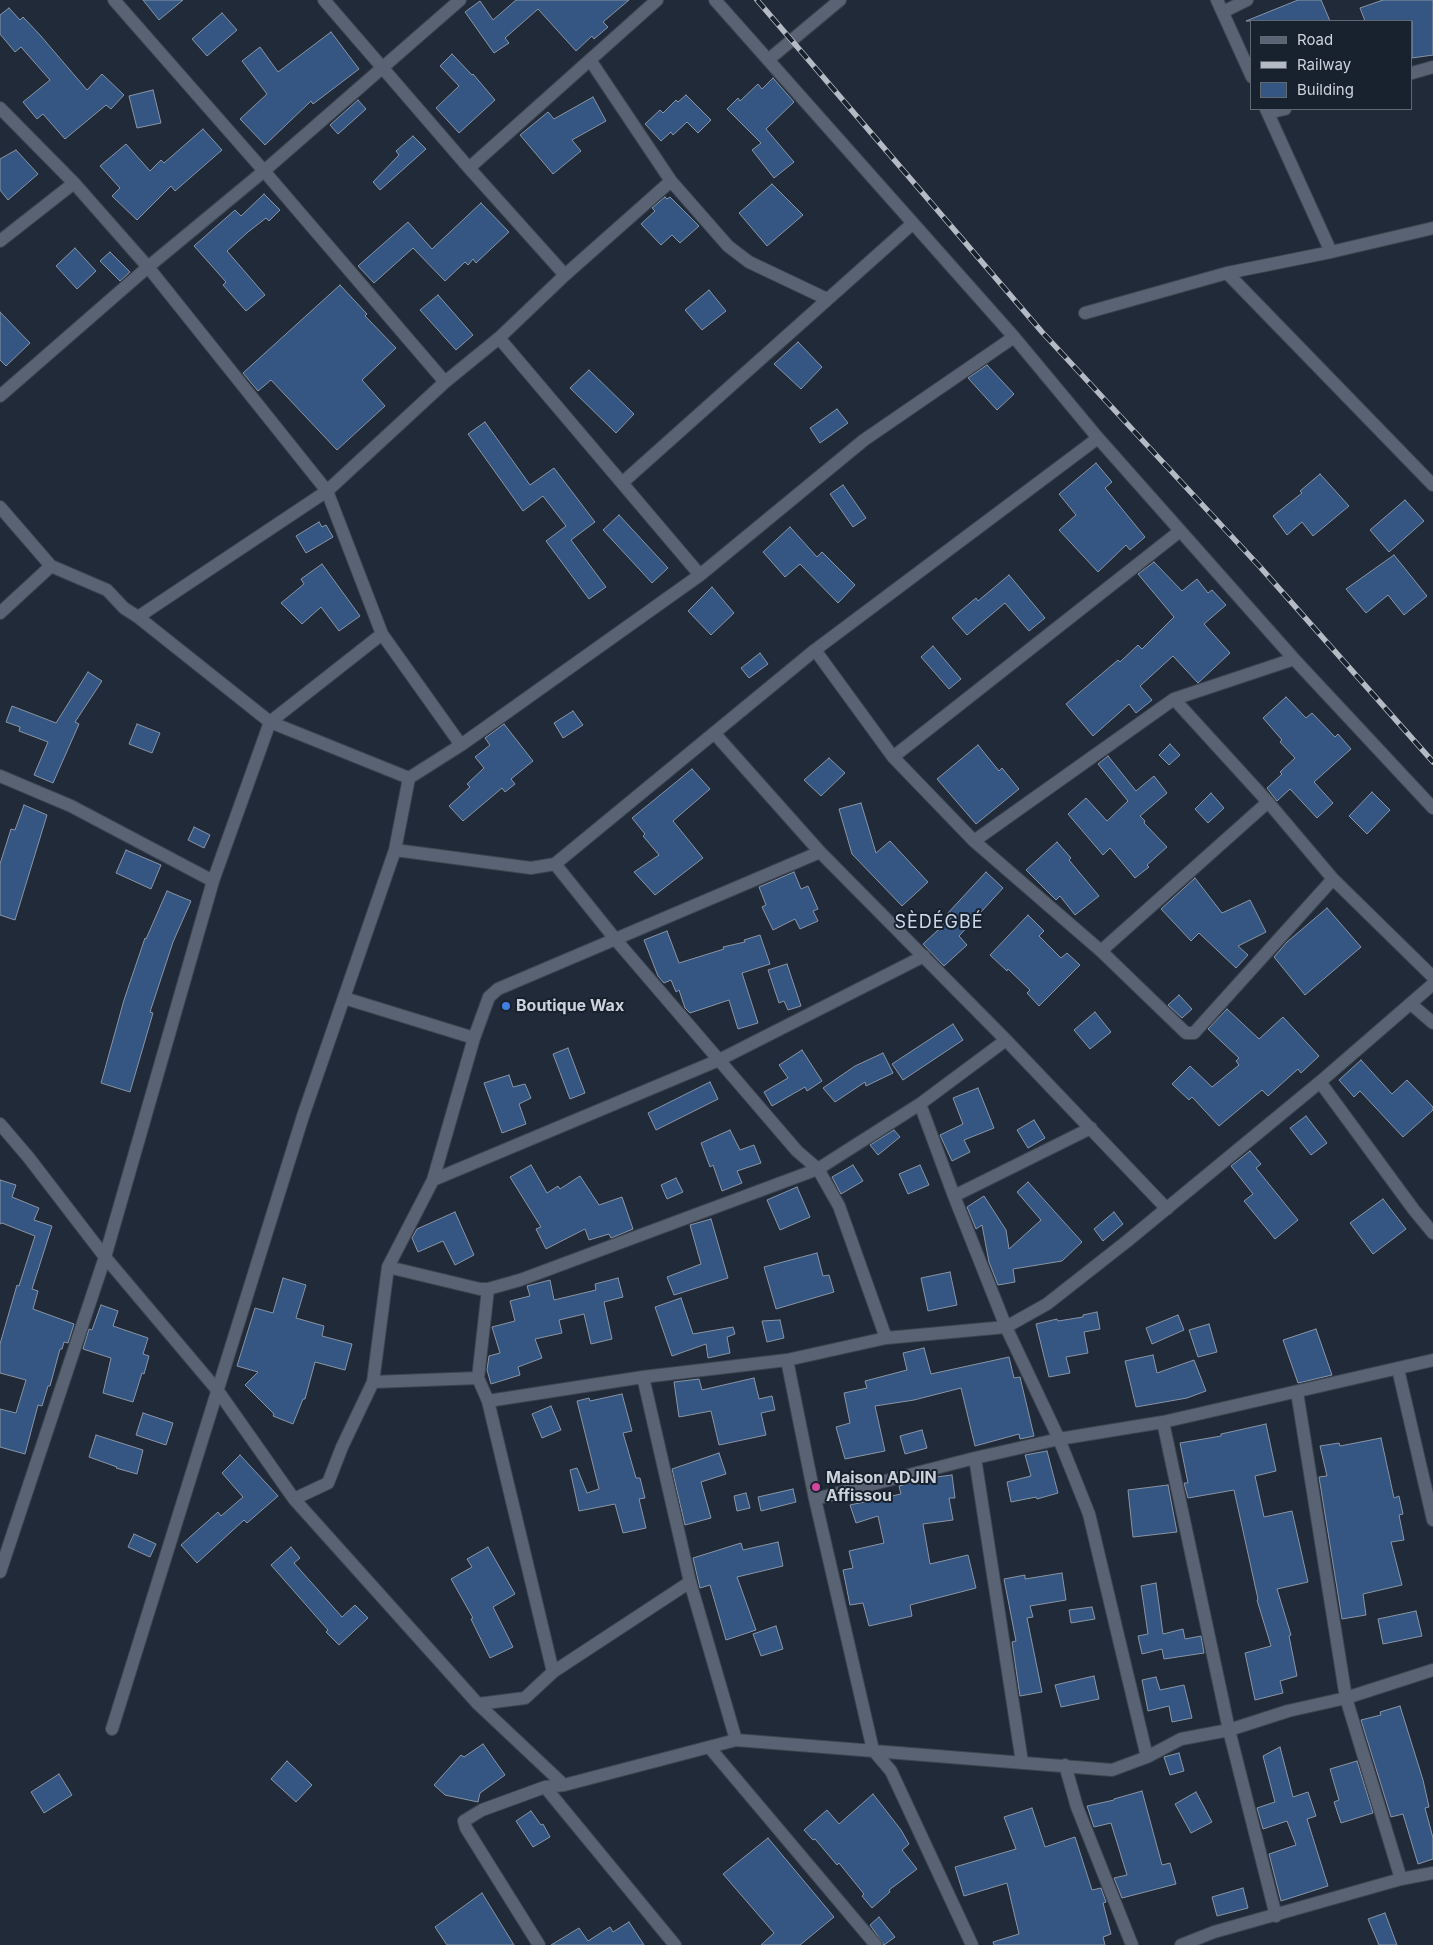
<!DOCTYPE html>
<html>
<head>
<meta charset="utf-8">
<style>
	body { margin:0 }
	#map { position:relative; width:1433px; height:1945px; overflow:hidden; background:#212a38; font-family:Inter,sans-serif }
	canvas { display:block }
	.legend { position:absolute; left:1250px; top:20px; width:162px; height:90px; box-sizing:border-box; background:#18212e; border:1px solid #606874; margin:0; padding:6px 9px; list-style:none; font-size:15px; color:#cdd3dc }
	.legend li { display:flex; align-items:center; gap:10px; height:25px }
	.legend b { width:25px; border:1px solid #606874 }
</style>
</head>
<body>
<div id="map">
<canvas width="1433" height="1945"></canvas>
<ul class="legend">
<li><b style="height:6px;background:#596373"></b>Road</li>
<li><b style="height:6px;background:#b4bbc4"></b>Railway</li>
<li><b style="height:14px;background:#355583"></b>Building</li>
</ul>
</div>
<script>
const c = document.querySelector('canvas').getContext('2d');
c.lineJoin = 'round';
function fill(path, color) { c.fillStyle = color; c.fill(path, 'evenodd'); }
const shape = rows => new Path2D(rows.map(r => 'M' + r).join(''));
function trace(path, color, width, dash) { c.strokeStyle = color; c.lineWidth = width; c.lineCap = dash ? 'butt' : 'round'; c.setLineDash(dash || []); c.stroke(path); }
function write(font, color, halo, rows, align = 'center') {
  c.font = font + ' Inter,sans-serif'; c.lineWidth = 4; c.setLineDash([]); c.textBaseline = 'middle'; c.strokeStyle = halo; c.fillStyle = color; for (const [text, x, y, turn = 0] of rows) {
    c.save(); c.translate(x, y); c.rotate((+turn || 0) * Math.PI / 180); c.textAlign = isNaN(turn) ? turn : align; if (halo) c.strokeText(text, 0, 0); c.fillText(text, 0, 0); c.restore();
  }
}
const building = shape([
	[143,0,183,0,159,20,143,0],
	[516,0,629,0,603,22,608,27,594,39,592,36,576,51,538,9,505,38,509,43,494,53,465,12,480,1,493,20,516,0],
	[1298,0,1321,0,1330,21,1246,21,1298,0],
	[1383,0,1433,0,1433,55,1412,58,1412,21,1365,21,1360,8,1383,0],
	[9,8,20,20,23,17,40,35,87,90,102,74,124,95,111,109,106,105,65,139,43,114,37,119,23,102,50,80,21,47,15,52,0,34,0,15,9,8],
	[222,13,237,30,207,56,192,39,222,13],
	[331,32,359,69,313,104,311,101,265,145,240,119,267,94,242,61,260,47,278,72,331,32],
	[452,54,472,75,473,74,495,100,459,133,436,108,459,86,440,66,452,54],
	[773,78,794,102,766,129,794,162,774,178,752,150,761,143,727,109,738,98,740,101,758,84,762,89,773,78],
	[153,90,161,123,137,128,129,96,153,90],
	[686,95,711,120,698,133,687,122,673,135,671,132,661,141,645,124,660,110,663,113,676,100,678,102,686,95],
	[593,97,606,121,572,140,581,151,553,174,520,135,548,112,554,119,593,97],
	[358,100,366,109,338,134,330,125,358,100],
	[203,129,222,150,175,191,171,186,137,220,112,196,120,188,100,166,126,144,150,171,161,160,164,163,203,129],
	[413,136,426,149,380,190,373,182,399,155,396,151,413,136],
	[16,150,38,174,8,200,0,190,0,159,16,150],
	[772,184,803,215,767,246,739,213,772,184],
	[264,194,280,210,269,221,266,218,248,232,227,251,265,295,246,311,223,285,226,282,194,246,235,210,241,216,264,194],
	[665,197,667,199,670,197,699,226,680,243,672,235,661,245,641,224,655,211,652,208,665,197],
	[481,203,509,232,476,263,473,259,468,265,465,262,445,281,413,248,374,283,358,266,408,222,432,249,481,203],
	[75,248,96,271,77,289,56,266,75,248],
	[110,252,130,272,120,281,100,261,110,252],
	[340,285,367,314,365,316,396,348,362,380,385,406,337,450,271,380,258,391,243,373,340,285],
	[709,290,726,311,702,330,685,310,709,290],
	[438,295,473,335,456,350,420,310,438,295],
	[0,312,30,343,6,366,0,360,0,312],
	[798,342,822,367,801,389,774,364,798,342],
	[987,365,1014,394,997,410,968,378,987,365],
	[589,370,634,414,616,433,570,388,589,370],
	[837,409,848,423,820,443,810,428,837,409],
	[485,422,530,485,554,468,595,522,571,540,606,587,589,599,546,541,566,526,543,496,523,511,468,434,485,422],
	[1096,463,1112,482,1105,488,1145,537,1130,550,1126,545,1098,572,1059,530,1076,515,1059,494,1096,463],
	[1320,474,1349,506,1313,536,1302,522,1287,535,1273,516,1302,493,1300,491,1320,474],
	[843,485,866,518,853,527,830,494,843,485],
	[1405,500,1424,521,1389,552,1370,530,1405,500],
	[619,515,668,568,652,583,603,530,619,515],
	[319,522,322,527,326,525,333,537,306,553,296,536,319,522],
	[790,527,817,557,822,552,855,585,838,603,800,564,785,577,763,552,790,527],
	[1394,555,1427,596,1404,615,1388,595,1366,613,1346,589,1394,555],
	[1154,562,1182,591,1197,579,1208,593,1212,590,1226,605,1204,624,1230,653,1198,683,1173,656,1140,686,1152,700,1136,713,1129,704,1093,736,1066,704,1118,660,1120,662,1138,645,1142,649,1174,617,1138,574,1154,562],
	[322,564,360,616,339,631,321,607,302,624,281,603,304,584,301,579,322,564],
	[1009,575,1045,618,1029,631,1005,603,967,635,952,618,976,598,978,601,1009,575],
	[712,587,734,613,711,635,688,611,712,587],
	[933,646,961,679,949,689,921,657,933,646],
	[760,653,768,664,749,678,741,668,760,653],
	[88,672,102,681,75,722,79,724,53,783,34,775,48,742,19,731,20,727,6,722,12,706,56,723,88,672],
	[1286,697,1306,718,1312,713,1335,737,1338,734,1351,749,1314,782,1333,803,1317,818,1290,789,1277,801,1267,788,1282,774,1280,772,1295,758,1280,742,1282,740,1263,718,1286,697],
	[573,711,583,725,563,738,554,723,573,711],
	[137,724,160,733,152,753,129,744,137,724],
	[504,724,533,761,511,779,515,784,505,792,502,788,463,821,449,806,470,787,467,784,484,768,475,757,490,745,485,738,504,724],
	[1170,744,1180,755,1169,765,1159,755,1170,744],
	[978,745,999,771,1002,768,1019,789,976,824,937,779,978,745],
	[1108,756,1136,791,1154,776,1167,793,1140,816,1145,821,1144,823,1167,847,1147,865,1149,867,1135,878,1110,848,1103,855,1068,814,1086,798,1107,821,1128,801,1098,764,1108,756],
	[829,758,845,773,821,796,804,780,829,758],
	[692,769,710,789,673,821,703,858,655,895,634,872,659,855,643,836,645,834,632,818,692,769],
	[1372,792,1390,810,1367,834,1349,816,1372,792],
	[1211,793,1224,808,1208,823,1195,809,1211,793],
	[861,803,876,853,890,841,928,882,902,906,852,854,839,809,861,803],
	[24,805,47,815,15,920,0,915,0,864,11,829,15,830,24,805],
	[194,827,210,835,204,848,188,840,194,827],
	[1057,842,1071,858,1069,860,1099,896,1075,915,1060,896,1056,900,1026,870,1057,842],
	[126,850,161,865,151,889,116,873,126,850],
	[794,872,801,889,808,886,818,909,813,911,818,921,800,929,795,919,773,930,762,907,766,905,759,887,794,872],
	[986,872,1003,888,959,936,967,945,944,966,923,944,951,918,947,914,986,872],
	[1195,878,1222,913,1250,900,1266,932,1238,946,1248,955,1236,968,1199,933,1191,941,1161,909,1195,878],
	[167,891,191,901,173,942,150,1012,153,1013,130,1092,101,1083,124,1000,145,938,146,939,167,891],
	[1327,908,1361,947,1305,995,1274,957,1287,942,1327,908],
	[1028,915,1044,931,1039,936,1061,958,1067,953,1080,965,1039,1006,1027,993,1030,990,1008,969,1007,971,990,955,1028,915],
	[667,931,679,963,724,949,723,947,745,942,744,940,760,935,770,964,742,973,758,1023,738,1029,729,1000,690,1013,685,1008,679,990,676,992,671,980,664,983,658,976,644,940,667,931],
	[787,964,801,1006,788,1010,784,1001,779,1003,768,970,787,964],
	[1179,995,1192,1009,1182,1018,1168,1005,1179,995],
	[1227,1009,1259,1039,1283,1017,1319,1056,1301,1073,1298,1069,1268,1096,1262,1090,1219,1126,1192,1097,1189,1100,1172,1084,1190,1066,1212,1087,1239,1065,1236,1061,1239,1058,1208,1029,1227,1009],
	[1095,1012,1111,1032,1090,1049,1074,1030,1095,1012],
	[953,1024,963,1040,903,1080,892,1064,953,1024],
	[568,1048,585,1093,570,1099,553,1054,568,1048],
	[802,1050,822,1081,807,1091,805,1087,772,1106,764,1092,788,1078,779,1065,802,1050],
	[883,1053,893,1073,866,1086,865,1082,835,1102,823,1088,855,1066,883,1053],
	[1361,1060,1392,1094,1407,1080,1433,1107,1433,1110,1403,1137,1360,1091,1354,1097,1339,1080,1361,1060],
	[509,1075,513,1087,525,1084,531,1098,519,1104,526,1124,502,1133,484,1083,509,1075],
	[710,1082,718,1099,656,1130,648,1113,710,1082],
	[978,1088,994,1128,964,1140,970,1152,952,1161,940,1135,963,1124,953,1098,978,1088],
	[1306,1116,1327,1143,1311,1155,1290,1128,1306,1116],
	[1034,1120,1045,1138,1028,1148,1017,1130,1034,1120],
	[730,1130,740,1150,754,1145,761,1163,737,1171,742,1183,722,1191,713,1165,710,1167,701,1143,730,1130],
	[894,1130,900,1137,878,1155,870,1145,894,1130],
	[1250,1151,1261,1164,1256,1168,1298,1220,1275,1239,1244,1201,1253,1194,1231,1166,1250,1151],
	[531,1165,547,1193,558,1186,560,1189,580,1176,599,1205,622,1197,633,1229,611,1238,609,1234,589,1240,585,1229,546,1249,536,1229,541,1227,510,1177,531,1165],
	[853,1165,863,1181,841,1194,832,1177,853,1165],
	[920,1165,929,1185,908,1194,899,1174,920,1165],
	[676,1178,683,1192,667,1199,661,1185,676,1178],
	[0,1180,16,1185,12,1197,39,1208,34,1220,52,1226,32,1289,38,1291,33,1309,74,1324,68,1343,64,1342,62,1349,60,1349,50,1386,48,1386,42,1406,38,1405,25,1454,0,1447,0,1409,16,1413,26,1380,0,1373,0,1344,17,1285,19,1286,35,1236,2,1223,0,1224,0,1180],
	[1028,1182,1082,1242,1062,1261,1013,1269,1015,1282,998,1285,989,1262,982,1225,976,1229,967,1207,984,1196,1006,1230,1009,1249,1041,1220,1017,1192,1028,1182],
	[797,1187,810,1217,780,1230,767,1200,797,1187],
	[1383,1199,1406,1229,1373,1254,1350,1223,1383,1199],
	[455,1212,474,1255,455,1265,443,1241,418,1252,412,1238,417,1229,455,1212],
	[1114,1212,1123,1224,1103,1241,1094,1229,1114,1212],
	[711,1219,728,1278,674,1295,667,1277,701,1264,690,1225,711,1219],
	[817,1253,823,1276,829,1275,834,1292,776,1309,764,1267,817,1253],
	[950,1272,957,1305,928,1311,921,1278,950,1272],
	[283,1278,306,1285,296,1318,324,1326,322,1336,352,1344,345,1370,315,1362,305,1399,303,1399,293,1424,273,1416,274,1414,245,1385,258,1372,237,1366,255,1308,273,1313,283,1278],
	[618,1278,623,1297,604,1302,612,1339,591,1344,584,1314,559,1320,562,1333,535,1339,542,1358,518,1367,520,1375,491,1384,487,1370,489,1356,500,1353,492,1327,515,1321,510,1301,530,1296,527,1286,550,1280,554,1300,596,1290,595,1284,618,1278],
	[681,1298,693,1334,733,1327,735,1334,727,1337,730,1353,708,1358,706,1344,672,1356,655,1307,681,1298],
	[101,1305,118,1311,113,1326,148,1338,143,1354,149,1356,144,1374,142,1373,133,1402,103,1393,111,1358,83,1349,89,1329,92,1330,101,1305],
	[1097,1312,1100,1329,1084,1332,1088,1353,1066,1357,1070,1373,1049,1377,1036,1324,1057,1319,1058,1321,1083,1317,1083,1315,1097,1312],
	[1178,1315,1184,1330,1152,1344,1146,1328,1178,1315],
	[780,1320,784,1338,767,1342,762,1321,780,1320],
	[1209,1324,1217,1352,1198,1357,1189,1330,1209,1324],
	[1316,1329,1332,1375,1298,1383,1283,1340,1316,1329],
	[924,1348,931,1374,1009,1357,1014,1378,1020,1377,1034,1436,1020,1439,1019,1434,975,1446,961,1388,914,1400,875,1406,885,1451,845,1459,836,1427,850,1423,844,1393,867,1388,865,1381,907,1370,903,1353,924,1348],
	[1153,1355,1157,1373,1194,1360,1206,1391,1187,1398,1136,1407,1125,1361,1153,1355],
	[754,1378,759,1399,772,1396,775,1410,761,1413,766,1435,719,1445,711,1411,679,1417,674,1382,699,1379,702,1390,754,1378],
	[622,1394,632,1431,623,1433,636,1478,640,1478,645,1498,639,1499,646,1528,623,1533,615,1504,579,1511,570,1470,577,1468,587,1493,599,1489,577,1401,589,1398,590,1401,622,1394],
	[551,1406,561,1430,542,1438,532,1414,551,1406],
	[143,1413,173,1423,166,1445,136,1435,143,1413],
	[1266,1424,1276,1471,1255,1476,1264,1517,1292,1511,1308,1582,1277,1589,1291,1635,1289,1636,1297,1676,1280,1681,1283,1693,1255,1700,1245,1653,1271,1646,1257,1600,1258,1599,1234,1490,1188,1498,1184,1483,1188,1483,1180,1443,1221,1436,1221,1434,1266,1424],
	[922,1430,927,1448,905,1454,900,1436,922,1430],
	[96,1435,143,1450,137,1474,116,1468,117,1467,89,1457,96,1435],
	[1381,1438,1394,1498,1399,1496,1403,1514,1399,1515,1404,1540,1391,1542,1402,1585,1363,1594,1366,1615,1342,1619,1319,1477,1327,1476,1320,1446,1339,1443,1340,1446,1381,1438],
	[1047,1451,1058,1493,1037,1499,1036,1497,1011,1502,1007,1482,1031,1476,1025,1455,1047,1451],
	[719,1453,726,1474,701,1482,711,1518,685,1525,672,1469,719,1453],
	[240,1455,278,1496,247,1523,244,1520,197,1563,181,1545,218,1512,221,1516,243,1497,222,1473,240,1455],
	[952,1475,955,1498,949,1498,953,1520,923,1524,930,1564,968,1555,976,1588,910,1605,912,1616,869,1626,863,1603,850,1605,843,1570,853,1568,849,1551,884,1543,878,1516,856,1523,850,1505,901,1494,899,1486,929,1478,952,1475],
	[1168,1485,1177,1532,1133,1537,1128,1490,1168,1485],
	[793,1489,796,1502,761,1511,758,1497,793,1489],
	[746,1493,750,1508,737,1511,734,1496,746,1493],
	[134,1534,156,1544,150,1557,128,1547,134,1534],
	[778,1542,783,1566,737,1577,756,1630,726,1640,710,1585,700,1588,693,1558,741,1543,743,1550,778,1542],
	[291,1547,300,1558,294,1563,342,1617,355,1605,368,1618,339,1645,326,1632,328,1630,271,1565,291,1547],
	[488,1547,515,1594,493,1607,513,1647,490,1658,471,1619,473,1618,451,1579,472,1567,467,1559,488,1547],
	[1062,1573,1066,1600,1030,1606,1033,1617,1027,1618,1042,1692,1020,1696,1012,1642,1016,1641,1004,1579,1025,1575,1025,1579,1062,1573],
	[1156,1583,1163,1634,1183,1629,1185,1639,1201,1636,1204,1653,1164,1659,1162,1649,1142,1654,1138,1636,1148,1634,1141,1586,1156,1583],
	[1092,1607,1095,1619,1071,1623,1069,1610,1092,1607],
	[1416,1611,1422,1636,1383,1644,1378,1619,1416,1611],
	[776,1626,783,1649,761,1656,753,1634,776,1626],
	[1094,1676,1099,1699,1061,1707,1055,1685,1094,1676],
	[1156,1677,1160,1690,1184,1685,1192,1718,1172,1722,1169,1706,1148,1711,1142,1680,1156,1677],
	[1400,1706,1423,1780,1429,1807,1425,1808,1433,1838,1433,1859,1418,1864,1403,1814,1391,1817,1361,1720,1381,1715,1380,1712,1400,1706],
	[483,1744,505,1775,480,1793,478,1802,445,1795,434,1785,461,1755,464,1757,483,1744],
	[1280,1747,1293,1797,1308,1792,1316,1816,1307,1819,1328,1886,1281,1901,1269,1854,1296,1845,1287,1821,1263,1829,1257,1808,1275,1802,1263,1756,1280,1747],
	[1179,1753,1184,1771,1170,1775,1164,1757,1179,1753],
	[287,1761,312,1785,296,1802,271,1779,287,1761],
	[1357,1761,1373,1813,1341,1823,1334,1802,1339,1800,1330,1769,1357,1761],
	[59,1774,72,1795,44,1813,31,1792,59,1774],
	[1142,1791,1162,1865,1170,1863,1176,1884,1122,1898,1114,1878,1127,1875,1111,1823,1094,1827,1087,1806,1114,1800,1114,1799,1142,1791],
	[1196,1792,1212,1822,1191,1833,1175,1804,1196,1792],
	[873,1794,901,1830,909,1844,902,1850,917,1869,889,1890,890,1892,872,1908,862,1896,864,1894,839,1863,837,1865,815,1839,813,1840,804,1830,827,1810,839,1824,873,1794],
	[1032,1808,1045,1847,1075,1837,1092,1890,1101,1888,1106,1902,1103,1903,1111,1934,1103,1937,1105,1945,994,1945,993,1942,1019,1934,1007,1883,964,1896,955,1867,1016,1849,1004,1817,1032,1808],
	[531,1811,541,1825,543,1824,550,1837,533,1847,516,1821,531,1811],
	[768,1838,834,1917,800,1945,761,1945,774,1933,723,1874,768,1838],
	[1243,1888,1248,1908,1217,1916,1212,1897,1243,1888],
	[482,1893,514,1945,447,1945,435,1927,482,1893],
	[1385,1913,1397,1945,1379,1945,1368,1919,1385,1913],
	[879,1917,895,1937,884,1945,870,1925,879,1917],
	[629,1922,644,1945,551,1945,579,1928,588,1941,610,1927,613,1932,629,1922]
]);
fill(building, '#355583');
trace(building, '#8995a5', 1);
const street = shape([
	[114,0,264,171,445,382],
	[324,0,469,168,565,275],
	[715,0,1014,337,1098,438,1294,659,1433,808],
	[1217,0,1252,77],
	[1223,12,1247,0],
	[590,60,671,181,728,246,749,262,827,299],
	[768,60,840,0],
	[1412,73,1433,67],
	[0,108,74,183,148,267,327,491,382,634,461,745],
	[1266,109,1331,252],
	[1268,113,1285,109],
	[469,168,657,0],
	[0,241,74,183],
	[1227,273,1433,485],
	[1085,313,1227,273,1331,252,1433,228],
	[499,338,700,575],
	[0,396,148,267,264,171,460,0],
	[622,483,912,224],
	[0,507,51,566,107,590,124,608,138,617,270,722,409,778],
	[0,613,51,566],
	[138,617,327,491,445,382,499,338,565,275,671,181],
	[815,650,893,757,974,841,1101,951,1186,1033,1194,1033,1333,879],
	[1174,699,1268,802,1333,879,1433,977],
	[715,734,820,852,1006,1040,1167,1209],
	[893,757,1180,531],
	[0,776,71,806,213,881],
	[974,841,1174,699,1294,659],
	[395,850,531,868,555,864,815,650,1098,438],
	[555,864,616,940,797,1151,818,1169,839,1206,886,1338],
	[1101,951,1268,802],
	[344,998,474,1038],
	[1411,1004,1433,1023],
	[1320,1082,1414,1210,1433,1233],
	[920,1104,954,1196,1006,1327,1059,1439,1089,1514,1147,1757],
	[0,1124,29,1158,105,1257,218,1391,294,1499,478,1704,564,1785],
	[433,1180,719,1060,924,956],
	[954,1196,1091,1128],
	[388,1267,480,1289,488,1289,520,1280,818,1169,920,1104,1006,1040],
	[488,1289,478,1378,488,1401,553,1672],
	[787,1360,815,1499,873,1750,891,1771,972,1945],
	[1398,1369,1433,1520],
	[643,1377,690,1582,736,1740],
	[373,1382,478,1378],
	[1297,1392,1346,1698,1401,1879],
	[488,1401,643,1377,787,1360,886,1338,1006,1327,1047,1304,1126,1242,1320,1082,1433,984],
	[1163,1422,1229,1730,1276,1916],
	[975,1458,1022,1762],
	[294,1499,328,1483,342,1447,373,1382,388,1267,433,1180,474,1038,489,997,498,989,820,852],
	[815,1499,975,1458,1059,1439,1163,1422,1433,1360],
	[0,1572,105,1257,213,881,270,722,382,634],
	[478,1704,525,1698,553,1672,690,1582],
	[112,1729,303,1116,395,850,409,778,461,745,700,575,864,440,1014,337],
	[709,1747,876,1945],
	[1065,1765,1077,1807,1132,1945],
	[545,1787,675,1945],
	[539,1945,466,1828,464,1821,482,1810,545,1787,564,1785,736,1740,1112,1770,1147,1757,1181,1739,1229,1730,1288,1711,1346,1698,1433,1670],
	[1181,1945,1214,1932,1401,1879,1433,1873]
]);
trace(street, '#3d4550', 14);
trace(street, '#596373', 12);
const rail = shape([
	[757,0,1042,332,1261,568,1433,762]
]);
trace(rail, '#b4bbc4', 5.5);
trace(rail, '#18212e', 4, [11]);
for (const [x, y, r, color] of [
	[506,1006,5,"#3f7fe0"],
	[816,1487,5,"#d1479c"]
]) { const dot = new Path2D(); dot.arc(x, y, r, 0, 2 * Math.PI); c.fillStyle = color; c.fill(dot); trace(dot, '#18212e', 2); }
write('bold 16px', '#cdd3dc', '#18212e', [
	["Boutique Wax",516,1006],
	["Maison ADJIN",826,1478],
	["Affissou",826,1496]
], 'left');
c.letterSpacing = '1px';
write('18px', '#cbd8ea', '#18212e', [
	["SÈDÉGBÉ",939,923]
]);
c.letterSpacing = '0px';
</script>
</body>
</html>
